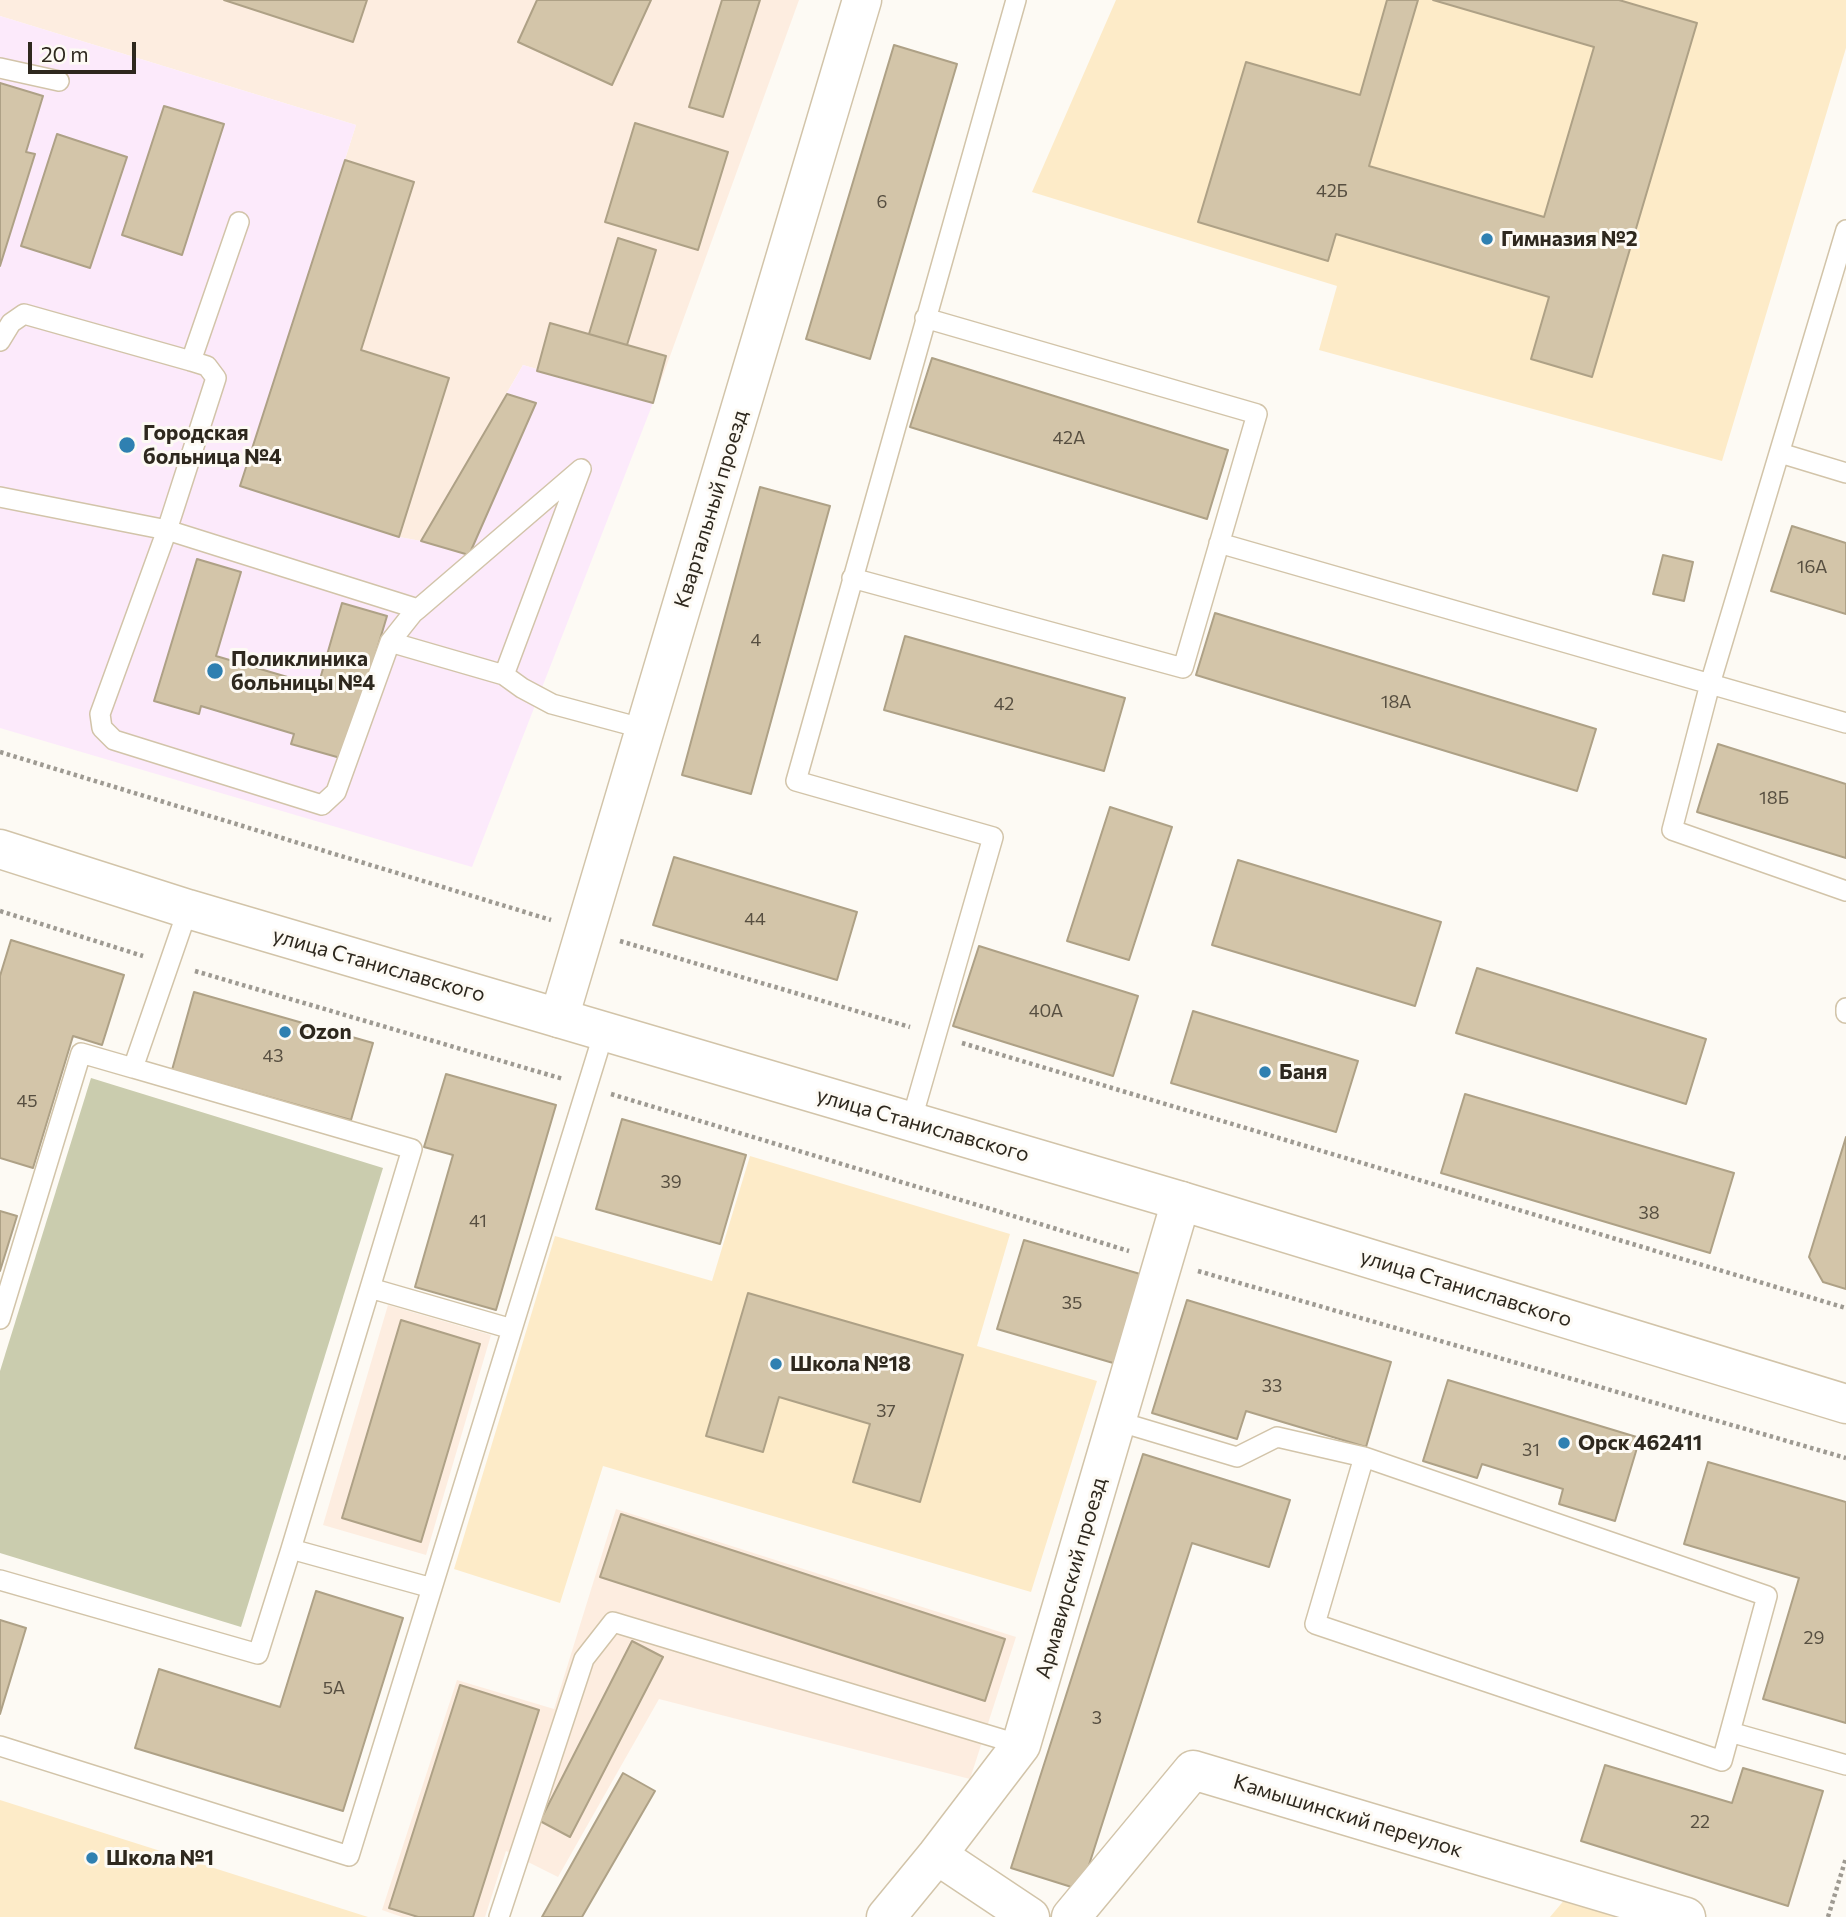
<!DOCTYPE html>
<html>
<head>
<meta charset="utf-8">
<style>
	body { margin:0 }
	#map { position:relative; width:1846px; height:1917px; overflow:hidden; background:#fdfaf4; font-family:Commissioner,sans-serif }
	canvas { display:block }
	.scale { position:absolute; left:28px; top:42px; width:108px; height:32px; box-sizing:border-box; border:4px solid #2e281e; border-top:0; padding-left:9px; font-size:21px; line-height:24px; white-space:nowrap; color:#2e281e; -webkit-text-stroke:5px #fdfaf4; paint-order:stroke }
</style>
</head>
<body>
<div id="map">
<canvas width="1846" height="1917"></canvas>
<div class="scale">20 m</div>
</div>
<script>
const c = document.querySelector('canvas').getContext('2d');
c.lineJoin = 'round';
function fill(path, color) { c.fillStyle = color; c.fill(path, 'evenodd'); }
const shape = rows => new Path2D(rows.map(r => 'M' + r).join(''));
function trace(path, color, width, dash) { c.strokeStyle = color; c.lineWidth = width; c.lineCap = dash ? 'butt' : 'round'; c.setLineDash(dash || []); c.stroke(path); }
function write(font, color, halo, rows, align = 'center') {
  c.font = font + ' Commissioner,sans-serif'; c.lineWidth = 6; c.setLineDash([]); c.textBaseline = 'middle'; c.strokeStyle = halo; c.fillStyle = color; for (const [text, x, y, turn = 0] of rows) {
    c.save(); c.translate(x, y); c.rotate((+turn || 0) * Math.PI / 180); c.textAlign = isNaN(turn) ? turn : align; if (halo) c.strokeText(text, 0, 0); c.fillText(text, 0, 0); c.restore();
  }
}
fill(shape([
	[1116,0,1846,0,1846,48,1722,461,1319,350,1337,286,1032,192],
	[750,1156,1010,1234,977,1346,1097,1381,1031,1592,603,1466,560,1603,454,1569,555,1236,712,1281],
	[0,1800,368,1917,0,1917],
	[1566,1898,1631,1917,1550,1917]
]), '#fdebc8');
fill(shape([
	[0,0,799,0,653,403,523,365,421,541,399,537,240,486,356,125,0,16],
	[388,1305,491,1335,426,1555,323,1525],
	[616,1509,1016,1637,970,1779,659,1699,558,1877,506,1851,485,1917,402,1917,382,1910,457,1680,554,1709]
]), '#fdede0');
fill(shape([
	[0,16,356,125,241,486,399,537,421,541,523,365,653,403,472,867,0,728]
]), '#fceafb');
fill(shape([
	[91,1078,383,1168,241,1627,0,1553,0,1371]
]), '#caccae');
const building = shape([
	[224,0,367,0,353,42,224,0],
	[537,0,651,0,612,85,518,42,537,0],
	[722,0,760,0,723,117,689,107,722,0],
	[1387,0,1418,0,1369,166,1544,217,1594,47,1433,0,1619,0,1697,23,1592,377,1531,359,1549,297,1336,234,1328,261,1198,222,1246,62,1360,95,1387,0],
	[894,45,957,64,870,359,806,339,894,45],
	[0,83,43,96,26,152,35,154,0,266,0,83],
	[164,106,224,124,182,255,122,235,164,106],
	[635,123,728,152,698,250,605,222,635,123],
	[57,134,127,157,90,268,21,246,57,134],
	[345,160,414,182,361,350,449,378,399,537,240,486,345,160],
	[618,238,656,250,627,345,589,334,618,238],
	[550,323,666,356,653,403,537,371,550,323],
	[932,358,1228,450,1207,519,910,427,932,358],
	[507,394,536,403,469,555,421,541,507,394],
	[760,487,830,506,751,794,682,775,760,487],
	[1792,526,1846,543,1846,614,1771,591,1792,526],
	[1663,555,1693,562,1684,601,1653,594,1663,555],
	[197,559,241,572,216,656,318,686,342,603,387,616,344,759,291,744,294,734,201,706,199,714,154,701,197,559],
	[1215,613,1596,729,1577,791,1196,675,1215,613],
	[905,636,1125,698,1104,771,884,710,905,636],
	[1718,744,1846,784,1846,858,1697,812,1718,744],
	[1110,807,1172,827,1129,960,1067,941,1110,807],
	[674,857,857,912,837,980,653,925,674,857],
	[1238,860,1441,922,1415,1006,1212,945,1238,860],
	[11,940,124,975,102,1045,73,1036,33,1168,0,1158,0,976,11,940],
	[979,946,1138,996,1113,1076,953,1026,979,946],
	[1477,968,1706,1039,1686,1104,1456,1033,1477,968],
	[194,992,373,1043,351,1120,172,1070,194,992],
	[1193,1011,1358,1061,1336,1132,1171,1083,1193,1011],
	[446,1074,556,1105,496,1310,415,1287,453,1155,424,1147,446,1074],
	[1465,1094,1734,1173,1710,1253,1441,1173,1465,1094],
	[622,1119,746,1155,720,1244,596,1209,622,1119],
	[1846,1137,1846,1289,1823,1282,1809,1257,1846,1137],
	[0,1211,17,1216,0,1271,0,1211],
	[1024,1240,1147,1276,1120,1365,997,1329,1024,1240],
	[748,1293,963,1355,920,1502,853,1482,870,1424,779,1397,763,1452,706,1436,748,1293],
	[1187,1300,1391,1362,1366,1447,1246,1411,1237,1439,1152,1413,1187,1300],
	[401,1320,480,1344,421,1542,342,1518,401,1320],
	[1448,1380,1640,1438,1615,1521,1559,1504,1563,1489,1482,1464,1477,1478,1423,1461,1448,1380],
	[1143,1454,1290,1500,1269,1567,1192,1543,1081,1890,1011,1868,1143,1454],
	[1708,1462,1846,1502,1846,1723,1763,1699,1799,1578,1684,1544,1708,1462],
	[621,1514,1005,1639,985,1701,600,1577,621,1514],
	[316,1591,403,1618,343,1811,135,1748,159,1669,280,1707,316,1591],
	[0,1620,26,1628,0,1714,0,1620],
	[632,1641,663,1657,570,1837,540,1821,632,1641],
	[460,1685,539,1710,473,1917,418,1917,389,1908,460,1685],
	[1605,1765,1732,1803,1743,1768,1823,1791,1788,1906,1581,1841,1605,1765],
	[623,1773,655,1791,582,1917,542,1917,623,1773]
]);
fill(building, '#d3c5a9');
trace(building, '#aea186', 2);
const lane = shape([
	[0,68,59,81],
	[1846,230,1710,684,1672,830,1846,891],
	[0,341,11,323,24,314,191,361,207,366,216,378,167,530,0,497],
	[191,361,239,222],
	[1780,453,1846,473],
	[1219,543,1846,723],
	[852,578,1183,668,1257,414,925,318],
	[418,609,167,530,100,714,102,728,114,740,322,805,336,792,390,642,413,613,418,609,581,469,504,675,522,688,552,704,645,729],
	[390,642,504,675],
	[1846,1008,1846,1013],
	[133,1068,412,1149,370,1288,512,1329],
	[911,1122,993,837,796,781,1016,0],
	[0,1319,81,1053,133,1068,188,909],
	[1117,1421,1237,1457,1277,1437,1364,1457,1767,1596,1730,1732],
	[1364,1457,1315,1624,1722,1761,1730,1732,1846,1765],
	[291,1549,370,1288],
	[0,1580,258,1654,291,1549,432,1588],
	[0,1746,349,1856,604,1032],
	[499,1917,584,1659,613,1622,1021,1745]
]);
const street = shape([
	[559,1018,862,0],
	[937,1855,1030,1917],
	[886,1917,937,1855,1021,1745,1181,1201],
	[1071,1917,1193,1770,1686,1917]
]);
const secondary = shape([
	[0,849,188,909,1181,1201,1846,1404]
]);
trace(lane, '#d2c4a9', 22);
trace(street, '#d2c4a9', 41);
trace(secondary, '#d2c4a9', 41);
trace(shape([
	[0,752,551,920],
	[0,911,143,956],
	[620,941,910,1027],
	[195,971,563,1079],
	[962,1043,1846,1308],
	[611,1094,1129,1251],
	[1198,1271,1846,1458],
	[1828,1917,1846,1858]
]), '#9e9a92', 4.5, [3.5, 3.5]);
trace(lane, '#fff', 19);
trace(street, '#fff', 38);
trace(secondary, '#fff', 38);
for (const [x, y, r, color] of [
	[1487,239,7,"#2f80b1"],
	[127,445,9,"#2f80b1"],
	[215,671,9,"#2f80b1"],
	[285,1032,7,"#2f80b1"],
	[1265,1072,7,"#2f80b1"],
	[776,1364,7,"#2f80b1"],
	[1564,1443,7,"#2f80b1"],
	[92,1858,7,"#2f80b1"]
]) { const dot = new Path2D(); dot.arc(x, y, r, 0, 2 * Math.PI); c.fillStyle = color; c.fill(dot); trace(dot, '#fdfaf4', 2.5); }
write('18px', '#574f41', null, [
	["42Б",1332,191],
	["6",882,202],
	["42А",1069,438],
	["16А",1812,567],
	["4",756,640],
	["18А",1396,702],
	["42",1004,704],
	["18Б",1774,798],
	["44",755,919],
	["40А",1046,1011],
	["43",273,1056],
	["45",27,1101],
	["39",671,1182],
	["38",1649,1213],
	["41",478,1221],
	["35",1072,1303],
	["33",1272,1386],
	["37",886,1411],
	["31",1531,1450],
	["29",1814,1638],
	["5А",334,1688],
	["3",1097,1718],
	["22",1700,1822]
]);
write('bold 21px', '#2e281e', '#fdfaf4', [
	["Гимназия №2",1501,239],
	["Городская",143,433],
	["больница №4",143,457],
	["Поликлиника",231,659],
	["больницы №4",231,683],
	["Ozon",299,1032],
	["Баня",1279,1072],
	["Школа №18",790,1364],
	["Орск 462411",1578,1443],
	["Школа №1",106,1858]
], 'left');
write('21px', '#2e281e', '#fdfaf4', [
	["Квартальный проезд",711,509,-73],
	["улица Станиславского",379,965,16],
	["улица Станиславского",923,1125,16],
	["улица Станиславского",1466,1288,17],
	["Армавирский проезд",1071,1578,-74],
	["Камышинский переулок",1348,1816,17]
]);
</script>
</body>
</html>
